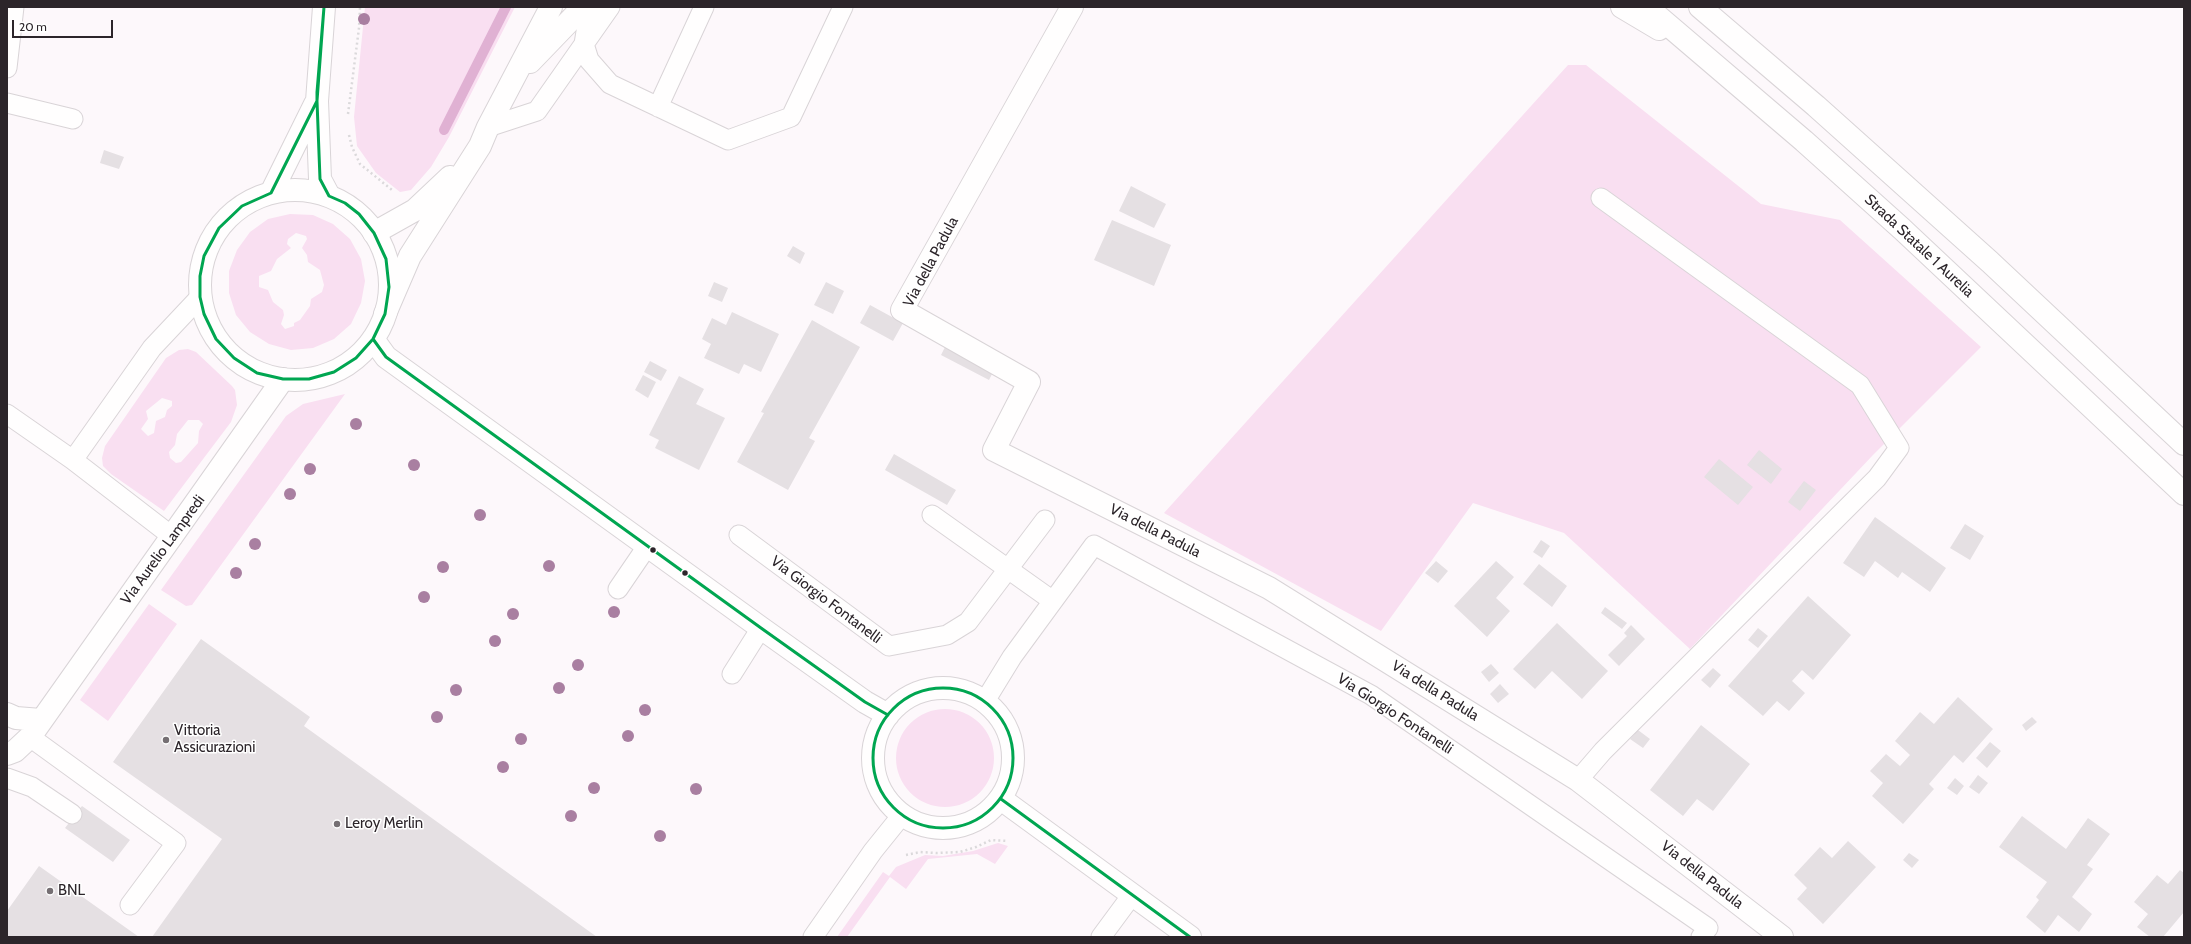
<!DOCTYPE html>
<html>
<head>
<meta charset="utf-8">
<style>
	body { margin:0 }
	#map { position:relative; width:2191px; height:944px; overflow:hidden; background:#fdf8fb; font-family:Cabin,sans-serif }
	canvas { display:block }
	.frame { position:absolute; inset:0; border:8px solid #2c252a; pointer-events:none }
	.scale { position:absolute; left:12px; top:20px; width:101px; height:18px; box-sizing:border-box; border:2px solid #2c252a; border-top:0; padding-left:5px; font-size:12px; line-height:14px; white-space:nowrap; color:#2c252a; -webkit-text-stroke:3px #fff; paint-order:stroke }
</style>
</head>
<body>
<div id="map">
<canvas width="2191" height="944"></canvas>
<div class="frame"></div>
<div class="scale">20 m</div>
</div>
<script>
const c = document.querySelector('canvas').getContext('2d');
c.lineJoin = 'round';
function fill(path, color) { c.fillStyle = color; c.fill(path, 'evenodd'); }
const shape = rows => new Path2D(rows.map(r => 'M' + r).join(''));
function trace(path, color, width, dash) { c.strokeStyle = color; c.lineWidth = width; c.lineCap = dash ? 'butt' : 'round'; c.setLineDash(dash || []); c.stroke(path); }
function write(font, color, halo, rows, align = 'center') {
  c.font = font + ' Cabin,sans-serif'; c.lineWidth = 3; c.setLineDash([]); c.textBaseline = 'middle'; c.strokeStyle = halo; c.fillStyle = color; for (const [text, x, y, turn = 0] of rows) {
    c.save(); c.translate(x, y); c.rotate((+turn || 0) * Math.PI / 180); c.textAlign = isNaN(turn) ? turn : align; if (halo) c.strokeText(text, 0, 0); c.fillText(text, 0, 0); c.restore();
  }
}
fill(shape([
	[365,7,515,7,449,137,431,167,411,190,400,192,376,173,357,146,354,117],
	[1568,65,1586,65,1761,204,1840,220,1981,347,1873,455,1690,649,1564,533,1473,503,1381,631,1164,513],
	[290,214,313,215,333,224,350,239,361,259,365,281,361,303,351,324,334,339,313,348,291,350,269,344,250,332,236,315,229,293,229,271,237,250,250,232,268,219],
	[296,233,306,236,307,239,302,248,307,255,308,262,320,270,324,285,322,292,311,299,310,306,300,320,294,323,294,326,285,329,281,324,284,315,283,310,273,302,268,290,259,287,259,276,271,271,277,259,291,248,287,244,288,239],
	[188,349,196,352,232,386,235,390,237,405,231,422,164,511,111,474,103,466,102,458,105,446,166,358,179,350],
	[162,398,172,401,172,406,167,410,165,417,156,421,154,433,148,436,141,429,148,419,146,411],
	[188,420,199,420,203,424,199,431,198,443,181,462,176,463,170,458,169,452,175,445,177,434],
	[345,394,192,605,186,606,161,590,286,416,303,404],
	[149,604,177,624,108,721,80,700],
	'896 758a49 49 0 1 1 98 0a49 49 0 1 1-98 0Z',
	[998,843,1008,846,995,864,977,854,928,859,906,889,890,877,847,937,837,937,883,872,889,876,896,867,925,855,943,856,973,851]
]), '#f9dff1');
trace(shape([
	[444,130,506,7]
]), '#e0b1d3', 10);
fill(shape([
	[104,150,124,157,119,169,100,163],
	[1131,186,1166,204,1154,228,1119,211],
	[1112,220,1171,245,1154,286,1094,260],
	[793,246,805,253,800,264,787,256],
	[714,282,728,288,722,302,708,296],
	[826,282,844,291,833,314,814,305],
	[870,305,903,323,893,341,860,323],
	[732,312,779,334,761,372,744,364,739,374,704,358,711,344,702,339,712,318,726,325],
	[812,320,860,347,809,438,815,441,788,490,737,462,764,413,761,412],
	[947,343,995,368,989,380,941,355],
	[650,361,667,370,661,381,644,372],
	[643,375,656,382,648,398,635,390],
	[679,376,704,389,696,404,725,418,699,470,655,448,659,440,649,435],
	[1759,450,1782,469,1771,484,1747,465],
	[894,454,956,490,947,505,885,470],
	[1719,459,1753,487,1738,505,1704,477],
	[1804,481,1816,490,1800,511,1788,502],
	[1875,517,1946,568,1930,592,1902,572,1898,578,1875,561,1864,577,1843,563],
	[1965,524,1984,536,1970,560,1950,548],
	[1541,540,1550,546,1542,558,1533,552],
	[1436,561,1448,571,1438,583,1425,573],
	[1496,561,1514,577,1496,598,1510,611,1487,637,1454,606],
	[1539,564,1567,586,1552,607,1523,584],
	[1808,596,1851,635,1813,680,1802,670,1792,681,1805,693,1789,711,1777,701,1763,716,1728,686],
	[1605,607,1627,623,1622,629,1601,613],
	[1557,623,1608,671,1582,699,1552,671,1535,689,1513,669],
	[1631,625,1645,639,1619,666,1608,655,1627,636,1624,633],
	[1758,628,1768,636,1758,648,1748,640],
	[201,639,310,717,304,726,597,937,152,937,222,839,113,762],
	[1491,664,1499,673,1489,682,1481,672],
	[1713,668,1721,675,1710,688,1701,680],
	[1500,684,1509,694,1498,703,1490,694],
	[1958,697,1993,729,1963,763,1954,755,1929,784,1934,789,1903,824,1872,796,1883,783,1870,771,1886,754,1900,766,1910,755,1895,741,1920,712,1934,724],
	[2032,717,2037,722,2026,731,2022,725],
	[1701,725,1750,764,1713,811,1697,799,1683,816,1650,790],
	[1638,730,1650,739,1643,748,1630,739],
	[1990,742,2001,751,1987,768,1976,758],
	[1978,775,1988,783,1979,794,1969,787],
	[1955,778,1964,786,1957,795,1947,788],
	[82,806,130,840,113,862,65,828],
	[2022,816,2066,849,2088,818,2110,834,2087,865,2093,869,2072,897,2092,914,2079,932,2058,915,2045,933,2026,917,2039,900,2036,897,2047,882,1999,847],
	[1848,841,1876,867,1823,924,1797,899,1807,888,1794,875,1820,847,1832,858],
	[1909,853,1919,860,1912,868,1903,860],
	[39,866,139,937,7,937,7,911],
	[2180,870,2184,873,2184,912,2163,937,2150,937,2137,927,2148,914,2134,902,2157,875,2168,884]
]), '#e5e0e3');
const lane = shape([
	[590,7,584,44,589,60,610,84,728,140,791,117,843,7],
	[7,68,14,7],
	[7,103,73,119],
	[658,107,704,7],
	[488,127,537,111,610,7],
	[7,414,73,460,152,348,200,297],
	[73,460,173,537],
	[932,515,1053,601],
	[739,535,889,646,947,635,968,622,1045,520],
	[618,589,648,545],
	[732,674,761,628],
	[985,701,1012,657,1094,545,1371,695,1708,928,1701,937],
	[30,737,176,843,130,905],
	[7,778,32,787,72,814],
	[1578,780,1603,751,1877,478,1899,448,1860,385,1601,198],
	[813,937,873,851,902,815],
	[1101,937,1132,895]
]);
const street = shape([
	[1072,7,902,310,1029,382,994,450,1269,588,1578,780,1782,937],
	[7,714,16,718,41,720],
	[7,754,15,751,30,737,283,379]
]);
const secondary = shape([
	[324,7,317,101,320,179,329,196],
	'200 285a95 95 0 1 1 190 0a95 95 0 1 1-190 0Z',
	[271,193,315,104],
	[373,339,386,357,761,628,865,702,888,715],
	'873 758a70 70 0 1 1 140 0a70 70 0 1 1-140 0Z',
	[1001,799,1190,937]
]);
const highway = shape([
	[1622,7,1659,29],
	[1647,7,1804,141,1902,229,2184,494],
	[1700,7,1816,106,1990,262,2184,444],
	[530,62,583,7],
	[374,233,415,210,450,177],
	[385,314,410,256,480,146,488,127,551,7]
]);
trace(lane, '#d9d4d7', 21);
trace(street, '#d9d4d7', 24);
trace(secondary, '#d9d4d7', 24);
trace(highway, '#d9d4d7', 24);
trace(shape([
	[348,114,359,28,360,7],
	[349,135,352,147,360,164,392,190],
	[906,855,920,852,937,853,960,852,976,847,991,840,1008,841]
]), '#dbd9db', 2.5, [2, 3]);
trace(lane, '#fffefe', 19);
trace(street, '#fffefe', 22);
trace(secondary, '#fffefe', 22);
trace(highway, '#fffefe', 22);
trace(shape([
	[324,7,317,101,317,92,324,7],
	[317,101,320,179,329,196,345,203,359,214,374,233,386,259,389,287,385,314,373,339,356,358,334,372,309,379,283,379,257,373,234,358,216,339,204,314,200,297,200,276,204,256,219,228,242,206,271,193,317,101],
	[373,339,386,357,761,628,865,702,888,715],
	'873 758a70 70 0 1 1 140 0a70 70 0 1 1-140 0Z',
	[1001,799,1190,937]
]), '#00a651', 3);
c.fillStyle = '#a97fa1';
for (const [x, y] of [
	[364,19],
	[356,424],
	[414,465],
	[310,469],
	[290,494],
	[480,515],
	[255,544],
	[549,566],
	[443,567],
	[236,573],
	[424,597],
	[614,612],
	[513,614],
	[495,641],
	[578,665],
	[559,688],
	[456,690],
	[645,710],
	[437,717],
	[628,736],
	[521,739],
	[503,767],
	[594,788],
	[696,789],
	[571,816],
	[660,836]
]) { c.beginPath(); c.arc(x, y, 6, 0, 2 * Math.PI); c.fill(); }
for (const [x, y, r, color] of [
	[653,550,3.5,"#2c252a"],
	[685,573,3.5,"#2c252a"],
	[166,740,4,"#756f73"],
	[337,824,4,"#756f73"],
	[50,891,4,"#756f73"]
]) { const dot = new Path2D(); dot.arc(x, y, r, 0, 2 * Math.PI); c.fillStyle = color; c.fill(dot); trace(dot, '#fff', 1.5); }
write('15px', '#2c252a', '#fff', [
	["Strada Statale 1 Aurelia",1919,246,43],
	["Via della Padula",931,262,-62],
	["Via della Padula",1155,531,27],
	["Via Aurelio Lampredi",163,550,-54],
	["Via Giorgio Fontanelli",826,600,37],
	["Via della Padula",1435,691,32],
	["Via Giorgio Fontanelli",1395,714,33],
	["Via della Padula",1702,875,38]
]);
write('15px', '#2c252a', '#fff', [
	["Vittoria",174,731],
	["Assicurazioni",174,748],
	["Leroy Merlin",345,824],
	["BNL",58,891]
], 'left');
</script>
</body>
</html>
